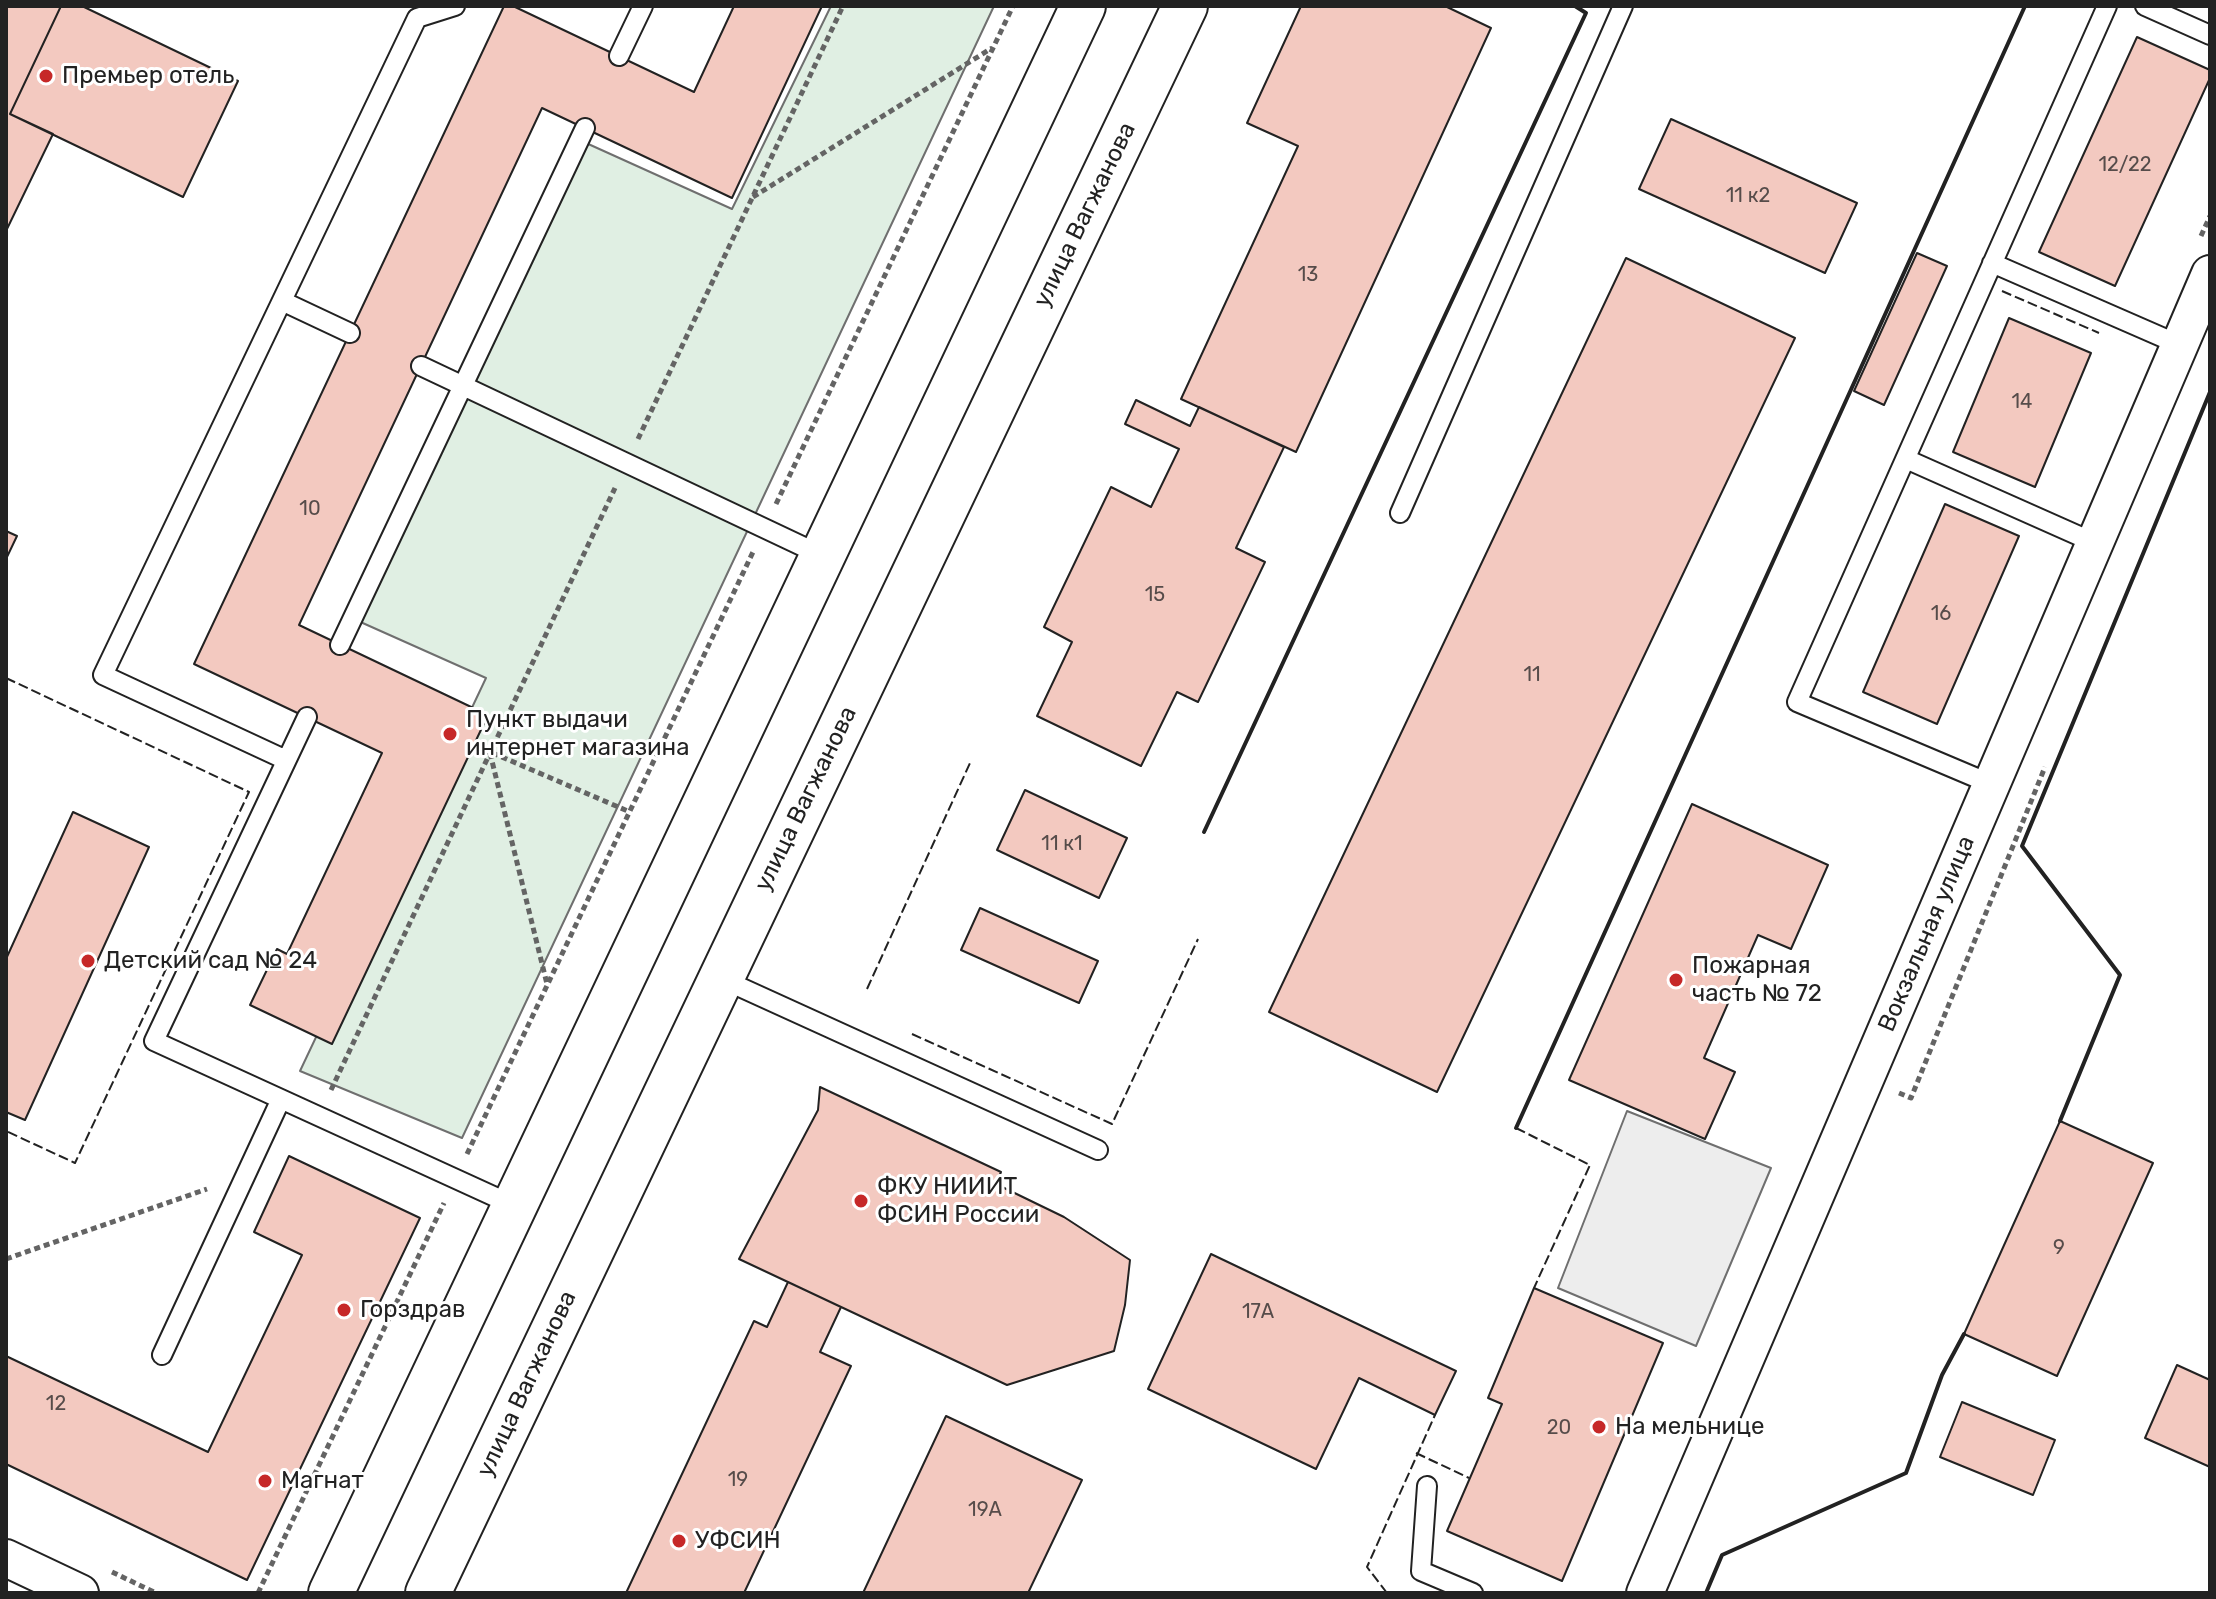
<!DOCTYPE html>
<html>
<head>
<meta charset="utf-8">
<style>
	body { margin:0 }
	#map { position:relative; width:2216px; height:1599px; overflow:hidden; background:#fff; font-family:Rubik,sans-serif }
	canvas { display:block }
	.frame { position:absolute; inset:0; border:8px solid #222; pointer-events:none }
</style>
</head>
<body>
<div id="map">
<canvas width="2216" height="1599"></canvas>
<div class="frame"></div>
</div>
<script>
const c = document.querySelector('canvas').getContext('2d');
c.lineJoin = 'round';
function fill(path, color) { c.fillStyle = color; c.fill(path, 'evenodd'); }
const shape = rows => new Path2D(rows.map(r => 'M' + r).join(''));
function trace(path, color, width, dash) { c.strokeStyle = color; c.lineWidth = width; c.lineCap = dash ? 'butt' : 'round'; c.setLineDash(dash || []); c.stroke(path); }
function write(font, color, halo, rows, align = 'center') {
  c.font = font + ' Rubik,sans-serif'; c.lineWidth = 6; c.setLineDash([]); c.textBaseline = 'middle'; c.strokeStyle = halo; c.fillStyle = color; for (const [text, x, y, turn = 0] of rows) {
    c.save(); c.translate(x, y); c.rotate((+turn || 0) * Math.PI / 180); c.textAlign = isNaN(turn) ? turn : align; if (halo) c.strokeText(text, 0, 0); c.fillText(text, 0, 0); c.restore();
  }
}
const green = shape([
	[831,6,994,6,462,1138,300,1071,486,678,347,616,575,138,732,209,831,6]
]);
fill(green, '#e0efe3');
trace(green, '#6f6f6f', 2);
const parking = shape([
	[1627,1111,1771,1168,1696,1346,1558,1288,1627,1111]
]);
fill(parking, '#ededed');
trace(parking, '#6f6f6f', 2);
const building = shape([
	[6,6,61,6,10,114,53,134,6,231,6,6],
	[61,6,82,6,238,81,183,197,10,114,61,6],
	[504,6,513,6,694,92,734,6,822,6,732,198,542,108,299,625,488,715,332,1044,250,1005,277,949,287,954,382,753,194,664,504,6],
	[1301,6,1445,6,1491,28,1296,452,1181,399,1298,146,1247,123,1301,6],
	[2137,37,2210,70,2210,78,2115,286,2039,252,2137,37],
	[1671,119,1857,203,1825,273,1639,189,1671,119],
	[1917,253,1947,266,1884,405,1854,391,1917,253],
	[1626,258,1795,338,1437,1092,1269,1012,1626,258],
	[2009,318,2091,353,2035,487,1953,452,2009,318],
	[1136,400,1190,426,1199,407,1284,447,1236,548,1265,562,1198,702,1177,692,1141,766,1037,716,1072,642,1044,627,1111,487,1151,507,1179,449,1125,424,1136,400],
	[1945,504,2019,536,1937,724,1863,692,1945,504],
	[6,531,17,536,6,559,6,531],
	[1025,790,1127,838,1099,898,997,850,1025,790],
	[1692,804,1828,865,1791,949,1758,935,1704,1058,1735,1072,1705,1139,1569,1080,1692,804],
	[73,812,149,847,25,1120,6,1112,6,959,73,812],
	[980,908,1098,961,1079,1003,961,950,980,908],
	[820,1087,1001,1172,996,1184,1064,1217,1130,1260,1125,1305,1114,1351,1007,1385,739,1259,818,1110,820,1087],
	[2060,1121,2153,1163,2057,1376,1964,1334,2060,1121],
	[289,1156,420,1218,247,1580,6,1464,6,1356,208,1452,302,1255,254,1232,289,1156],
	[1211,1254,1456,1371,1435,1415,1359,1378,1316,1469,1148,1389,1211,1254],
	[788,1282,841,1307,820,1352,851,1366,744,1593,626,1593,754,1321,767,1327,788,1282],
	[1534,1288,1663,1343,1562,1581,1447,1531,1502,1404,1488,1398,1534,1288],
	[2177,1365,2210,1380,2210,1467,2145,1438,2177,1365],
	[1962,1402,2055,1440,2033,1495,1940,1457,1962,1402],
	[946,1416,1082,1480,1028,1593,863,1593,946,1416]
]);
fill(building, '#f3c9c0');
trace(building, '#222', 2);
const service = shape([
	[2145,6,2210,35],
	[619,56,643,6],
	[1992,263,2180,345],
	[282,301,350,333],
	[421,366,823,556],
	[1906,459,2095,543],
	[1400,513,1623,6],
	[340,645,585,128],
	[307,717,154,1041,515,1206],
	[286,760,103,675,417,18,455,6],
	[1991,784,1797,702,2107,6],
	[720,978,1098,1150],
	[162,1355,281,1099],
	[1427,1486,1421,1571,1473,1593]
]);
const minor = shape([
	[6,1558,80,1593],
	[1645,1593,2210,274]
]);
const primary = shape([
	[331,1593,1083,6],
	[428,1593,1185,6]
]);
trace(service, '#222', 22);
trace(minor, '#222', 40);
trace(primary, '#222', 48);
trace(shape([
	[753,197,992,48],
	[2201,236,2210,216],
	[638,439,843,6],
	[776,504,1013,6],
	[474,745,630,812],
	[490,753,547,984],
	[331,1090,615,488],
	[1899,1093,1911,1098,2045,767],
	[467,1154,753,552],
	[6,1259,207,1189],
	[112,1572,156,1593],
	[258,1593,444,1203]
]), '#646464', 5, [6, 4]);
trace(service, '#fff', 18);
trace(minor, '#fff', 36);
trace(primary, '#fff', 44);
trace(shape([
	[2002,291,2099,333],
	[6,678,249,792,75,1163,6,1131],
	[867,989,970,763],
	[912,1034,1112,1124,1198,939],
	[1516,1128,1590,1165,1534,1288],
	[1416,1453,1469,1478],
	[1387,1593,1367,1567,1435,1415]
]), '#222', 2, [10, 4]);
trace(shape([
	[1204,832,1586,13,1575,6],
	[2060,1121,2120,975,2022,846,2210,392],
	[1516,1128,2025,6],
	[1706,1593,1722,1555,1906,1473,1942,1375,1964,1334]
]), '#222', 4);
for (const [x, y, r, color] of [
	[46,76,8,"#c62828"],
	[450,734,8,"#c62828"],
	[88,961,8,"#c62828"],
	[1676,980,8,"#c62828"],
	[861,1201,8,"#c62828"],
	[344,1310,8,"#c62828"],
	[1599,1427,8,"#c62828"],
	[265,1481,8,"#c62828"],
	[679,1541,8,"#c62828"]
]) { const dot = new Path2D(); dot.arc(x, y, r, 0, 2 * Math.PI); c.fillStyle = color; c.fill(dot); trace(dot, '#fff', 3); }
write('20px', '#564c4a', null, [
	["12/22",2125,165],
	["11 к2",1748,196],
	["13",1308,275],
	["14",2022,402],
	["10",310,509],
	["15",1155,595],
	["16",1941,614],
	["11",1532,675],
	["11 к1",1062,844],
	["9",2059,1248],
	["17А",1258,1312],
	["12",56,1404],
	["20",1559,1428],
	["19",738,1480],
	["19А",985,1510]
]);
write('24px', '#222', '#fff', [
	["Премьер отель",62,76],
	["Пункт выдачи",466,720],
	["интернет магазина",466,748],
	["Детский сад № 24",104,961],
	["Пожарная",1692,966],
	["часть № 72",1692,994],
	["ФКУ НИИИТ",877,1187],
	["ФСИН России",877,1215],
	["Горздрав",360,1310],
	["На мельнице",1615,1427],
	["Магнат",281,1481],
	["УФСИН",695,1541]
], 'left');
write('24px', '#222', '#fff', [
	["улица Вагжанова",1085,215,-64],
	["улица Вагжанова",806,799,-64],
	["Вокзальная улица",1927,934,-67],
	["улица Вагжанова",527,1384,-65]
]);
</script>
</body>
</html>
